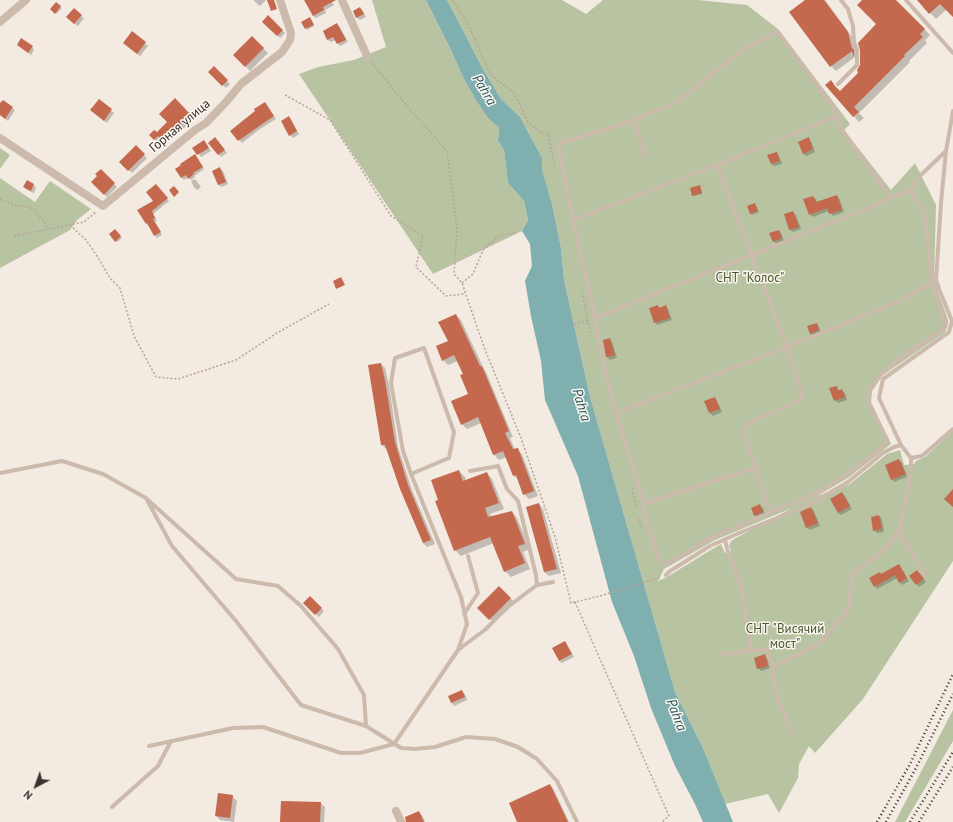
<!DOCTYPE html>
<html>
<head>
<meta charset="utf-8">
<style>
	body { margin:0 }
	#map { position:relative; width:953px; height:822px; overflow:hidden; background:#f3eae1; font-family:"PT Sans",sans-serif }
	canvas { display:block }
	.north { position:absolute; left:16px; top:766px; width:40px; height:40px; -webkit-text-stroke:3px #faf5ee; paint-order:stroke; rotate:221deg; font-size:11px; font-weight:700; line-height:16px; text-align:center; color:#3a302b }
	.north::after { content:''; display:block; margin:auto; width:14px; height:18px; background:#3a302b; clip-path:polygon(50% 0,100% 100%,50% 72%,0 100%) }
</style>
</head>
<body>
<div id="map">
<canvas width="953" height="822"></canvas>
<div class="north">N</div>
</div>
<script>
const c = document.querySelector('canvas').getContext('2d');
c.lineJoin = 'round';
function fill(path, color) { c.fillStyle = color; c.fill(path, 'evenodd'); }
const shape = rows => new Path2D(rows.map(r => 'M' + r).join(''));
function trace(path, color, width, dash) { c.strokeStyle = color; c.lineWidth = width; c.lineCap = dash ? 'butt' : 'round'; c.setLineDash(dash || []); c.stroke(path); }
function write(font, color, halo, rows, align = 'center') {
  c.font = font + ' "PT Sans",sans-serif'; c.lineWidth = 3; c.setLineDash([]); c.textBaseline = 'middle'; c.strokeStyle = halo; c.fillStyle = color; for (const [text, x, y, turn = 0] of rows) {
    c.save(); c.translate(x, y); c.rotate((+turn || 0) * Math.PI / 180); c.textAlign = isNaN(turn) ? turn : align; if (halo) c.strokeText(text, 0, 0); c.fillText(text, 0, 0); c.restore();
  }
}
fill(shape([
	[372,0,426,0,451,50,464,79,477,102,488,118,499,128,498,141,504,150,508,183,524,201,528,220,522,231,433,274,299,74,318,67,354,60,386,47],
	[447,0,562,0,586,14,603,0,698,0,747,5,778,29,850,124,844,130,891,190,915,163,936,205,934,280,948,320,948,325,945,332,883,375,872,391,871,402,891,444,848,478,817,496,850,484,887,454,900,450,904,465,914,464,916,461,925,457,953,431,953,561,863,699,815,753,809,746,799,764,798,778,779,813,768,794,725,804,702,746,675,692,590,397,564,280,561,248,552,204,542,169,542,158,520,117,501,99,483,69],
	[792,508,736,538,731,541,729,546,731,551,725,553,721,544,709,551,667,577,658,581,664,569,715,540],
	[0,148,10,155,0,169],
	[0,178,35,202,50,181,91,209,77,220,70,230,0,268],
	[953,710,953,741,905,822,895,822]
]), '#b8c3a1');
fill(shape([
	[426,0,447,0,483,69,501,99,520,117,542,158,542,169,552,204,561,248,564,280,590,397,675,692,702,746,733,822,703,822,695,804,675,766,651,708,634,656,612,602,578,476,545,400,541,361,531,316,525,281,532,266,530,244,522,231,528,220,524,201,508,183,504,150,498,141,499,128,488,118,477,102,464,79,451,50]
]), '#80afb0');
fill(shape([
	[254,0,266,0,260,6,254,1],
	[305,0,331,0,334,5,325,10,326,13,316,18,313,16],
	[806,0,825,0,853,38,858,60,855,57,836,71,831,66],
	[863,0,895,0,930,35,925,40,927,43,909,61,910,62,859,113,864,118,859,122,826,85,831,81,840,92,860,74,877,24],
	[918,0,947,0,953,3,953,16,947,9,936,19],
	[56,3,62,8,56,14,51,9],
	[360,8,363,11,366,17,360,20,357,18],
	[81,16,84,18,78,26,70,20],
	[268,17,285,33,280,38,264,22],
	[311,20,314,26,307,30,303,23],
	[337,25,340,27,348,42,340,46,336,40,331,42,328,40,324,32],
	[132,33,148,46,140,56,127,46],
	[252,38,268,53,250,71,235,55],
	[21,47,32,47,34,50,31,55],
	[214,68,230,84,226,88,209,72],
	[99,100,114,113,107,123,94,113],
	[175,100,193,119,180,132,171,124,170,125,177,132,167,143,163,138,158,143,151,135,157,134,169,122],
	[0,105,12,108,15,110,8,121,0,115],
	[267,106,276,119,260,129,242,143,232,131,257,112],
	[289,118,291,120,299,134,293,138,290,135],
	[808,139,811,141,815,152,806,156,803,153],
	[218,141,227,153,221,157,219,154],
	[206,144,211,151,201,157,194,148],
	[136,147,147,158,132,173,121,162],
	[777,153,779,156,782,164,774,166,771,164],
	[197,158,204,169,194,176,195,177,191,180,188,177,184,180,182,178],
	[220,169,223,171,228,184,222,187,219,185,213,172],
	[101,170,117,187,107,197,92,182,99,176],
	[195,179,201,187,197,190,194,187,191,181],
	[27,182,34,185,36,188,34,193,27,190,24,187],
	[700,187,702,194,694,196,693,195],
	[158,188,169,201,153,214,157,220,155,222,162,235,157,238,146,223],
	[837,196,839,198,844,212,833,216,829,211,813,217,810,214,813,197,816,199,817,202],
	[755,204,759,212,752,215,751,214],
	[793,212,796,215,801,229,793,232,790,230,785,215],
	[115,230,122,238,117,242,110,234],
	[779,231,781,233,784,241,776,244,774,241],
	[657,306,660,308,666,307,668,309,672,320,657,325,655,322],
	[456,315,461,320,484,369,486,372,513,437,510,438,515,450,517,449,522,454,538,496,529,499,524,494,519,480,514,476,507,457,499,460,494,455,481,423,467,429,462,424,469,394,464,374,458,361,448,365,443,360],
	[816,324,819,327,821,333,813,336,810,333],
	[609,339,612,342,617,358,610,360,607,357,604,340],
	[381,364,385,368,389,385,398,447,412,490,435,544,427,547,423,543,387,449,386,449,382,445],
	[836,387,840,391,842,391,845,393,847,400,838,403,835,400],
	[715,398,717,401,722,412,713,416,710,413,705,402],
	[899,460,902,463,907,477,894,482,892,479],
	[459,471,465,477,466,481,487,473,492,479,504,509,490,514,492,517,512,512,517,518,530,549,523,552,530,569,511,577,505,571,494,543,461,556,455,550,440,500],
	[842,493,845,496,852,509,841,515,838,513],
	[539,504,543,509,561,573,549,576,544,572],
	[760,506,763,508,765,514,757,518,755,515],
	[811,508,814,511,820,526,810,530,807,527],
	[879,516,882,519,884,532,877,533,874,530],
	[899,565,901,568,909,581,902,585,897,578,877,589,875,586,881,575],
	[920,574,926,582,919,587,917,584],
	[499,587,515,603,494,623,478,608],
	[310,597,324,611,319,617,305,603],
	[565,642,567,645,574,657,562,663,559,661],
	[764,655,767,658,770,668,761,671,758,668],
	[462,691,465,694,467,700,454,706,452,703,449,697],
	[550,786,553,788,569,822,518,822],
	[232,796,237,801,234,822,220,820,216,816],
	[320,803,325,807,324,822,281,822],
	[419,812,422,815,425,822,407,822]
]), '#0003');
fill(shape([
	[267,0,274,0,277,9,271,11],
	[304,0,336,0,323,7,324,10,313,16],
	[805,0,824,0,848,32,852,49,853,48,854,51,854,57,852,51,830,67,789,12],
	[862,0,896,0,925,29,920,34,923,37,904,55,905,56,854,107,859,112,853,117,825,85,831,80,835,86,840,91,858,73,857,70,860,65,860,50,858,43,876,24,857,5],
	[917,0,953,0,953,17,940,4,929,14],
	[56,2,61,6,55,14,50,9],
	[360,7,364,14,356,18,353,11],
	[74,8,82,15,74,24,66,17],
	[268,15,283,30,277,36,262,22],
	[310,17,314,25,305,29,301,22],
	[337,23,346,40,337,44,333,37,327,40,323,31],
	[132,31,146,42,137,54,123,43],
	[252,36,264,48,245,67,233,55],
	[21,38,33,46,28,53,17,45],
	[214,66,228,80,222,86,208,72],
	[175,98,190,114,176,129,174,128,162,140,158,136,154,140,149,135,154,130,157,132,167,122,159,114],
	[99,99,112,109,104,121,90,110],
	[3,100,13,107,5,119,0,115,0,103],
	[265,102,274,116,258,127,238,141,230,131,255,111,254,109],
	[289,116,297,131,289,136,281,121],
	[215,137,225,150,218,155,208,143],
	[809,137,813,149,803,154,798,142],
	[204,140,209,148,197,155,192,148],
	[136,145,145,154,128,171,119,162],
	[777,152,780,161,771,164,767,155],
	[195,154,203,167,193,173,194,174,188,179,186,175,181,178,175,169,181,165,180,164],
	[220,167,226,182,218,185,212,171],
	[101,169,115,183,104,195,91,182,97,176,95,174],
	[27,180,34,184,31,191,23,187],
	[156,184,168,198,152,211,155,218,153,219,161,232,154,236,147,223,146,224,137,210,153,201,146,192],
	[700,185,702,193,692,196,690,188],
	[174,186,179,192,174,197,169,190],
	[837,195,842,210,829,214,827,208,809,215,803,199,813,196,816,202],
	[755,203,758,211,750,214,747,206],
	[793,211,799,227,789,230,784,214],
	[115,229,121,236,115,242,109,234],
	[779,230,782,238,773,242,769,233],
	[341,277,345,285,336,289,333,281],
	[658,305,659,308,666,305,670,318,654,323,649,308],
	[456,314,480,366,482,366,509,431,505,433,513,449,518,448,534,491,523,495,516,475,513,476,503,451,493,455,478,417,461,425,451,401,468,394,460,375,463,374,454,355,442,361,436,346,448,341,438,322],
	[817,323,819,330,810,334,807,326],
	[610,338,615,355,606,357,603,340],
	[381,363,385,380,395,442,408,485,431,540,423,543,400,489,385,445,381,445,368,365],
	[837,386,838,391,842,389,845,397,834,401,829,388],
	[715,397,720,409,709,413,704,401],
	[899,459,906,474,891,480,885,465],
	[459,470,463,481,487,472,499,503,485,508,488,517,512,511,525,544,518,546,525,563,504,572,490,537,454,551,435,501,438,500,431,480],
	[953,489,953,507,944,499],
	[842,492,850,506,838,513,830,499],
	[539,503,557,569,544,572,526,507],
	[760,504,763,512,754,516,751,508],
	[811,507,818,523,806,528,800,512],
	[879,515,882,529,873,531,871,517],
	[899,564,907,578,899,583,895,575,874,587,869,578,880,572,881,574],
	[917,570,924,579,916,585,909,576],
	[499,586,511,598,489,620,477,608],
	[310,596,322,608,315,615,303,603],
	[565,641,572,654,559,661,552,648],
	[765,654,768,666,757,669,754,658],
	[462,690,465,697,451,703,448,696],
	[550,784,568,822,517,822,509,803],
	[218,793,233,795,230,818,215,816],
	[281,801,321,802,320,822,280,822],
	[419,811,424,822,406,822,405,817]
]), '#c4694e');
trace(shape([
	[453,0,468,24,490,74,514,93,528,122,540,132,550,135,549,140,555,167],
	[372,63,407,106,447,151,457,229,454,274,462,283,484,347,521,438,555,537,571,603,600,596,661,577],
	[285,95,330,120,391,216,423,236,416,267,446,296,464,294],
	[0,199,15,205,30,207,45,222,48,229],
	[70,225,86,240,97,256,110,278,120,288,134,336,156,377,178,379,236,360,277,333,329,304],
	[14,236,84,222,96,212],
	[462,283,473,274,483,250,499,236,516,233],
	[582,292,591,335],
	[574,324,587,321],
	[632,488,636,507],
	[639,519,642,529],
	[575,602,669,816,662,822]
]), '#b8a497', 1.5, [2, 2]);
trace(shape([
	[906,0,953,53],
	[838,84,857,65,857,50,854,42,853,26,848,9,841,0],
	[634,120,645,155],
	[717,165,787,347,802,394,799,400,746,425,743,431,770,512],
	[891,198,840,127,837,112,778,32,765,37,736,55,678,102,634,120,558,144,573,220,595,318,605,370,616,413,644,504,643,508,658,557,665,565,713,537,821,491,850,472,885,445,887,440,867,400,870,389,880,375,903,356,943,329,945,322,932,283,926,224,921,206,910,191],
	[573,220,717,165,837,116],
	[595,318,881,203,891,198,910,191,921,175,946,151],
	[616,413,787,347,900,301,932,283],
	[911,458,922,456,953,429],
	[470,471,498,466,507,489,518,501,536,575,537,585],
	[0,473,62,461,103,474,146,498,172,546,236,621,301,705,366,726,401,748,415,749,435,747,466,737,495,739,518,747,537,759,557,781,577,822],
	[411,474,449,458,454,432,424,348,395,358,391,383,403,451,411,474,461,597,467,624,458,650],
	[148,500,236,579,278,586,301,606,338,649,364,695,366,726],
	[644,504,755,468],
	[899,532,925,575],
	[725,540,728,552,741,586,751,651,767,649,772,667,773,675,778,699,792,733],
	[666,575,670,571,710,546,739,533,795,511,819,499,848,482,883,453,894,447,901,445],
	[464,614,478,593,468,556],
	[722,654,751,651],
	[772,667,800,654,820,643,849,608,852,577,855,572,884,550,899,532,911,472,911,458,901,445,879,398,883,379,949,332,952,321,939,289,936,280,941,203,946,151,953,111],
	[149,746,233,728,263,727,341,753,360,753,394,744,458,650,486,629,505,609,537,585,553,582],
	[112,807,158,766,171,741]
]), '#ccbaac', 4);
trace(shape([
	[342,0,367,56],
	[0,22,26,0],
	[0,138,103,206,195,130,206,123,226,102,241,84,282,52,290,40,291,33,280,0],
	[396,811,401,822]
]), '#ccbaac', 8);
trace(shape([
	[877,822,910,764,953,674],
	[886,822,916,768,953,694],
	[910,822,953,752],
	[919,822,953,767]
]), '#3a302b', 2.5, [1, 3]);
write('13px', '#3a302b', '#faf5ee', [
	["Горная улица",180,126,-40]
]);
write('13px', '#4a582f', '#faf5ee', [
	["СНТ \"Колос\"",750,278],
	["СНТ \"Висячий",785,629],
	["мост\"",785,644]
]);
write('italic 14px', '#21585c', '#faf5ee', [
	["Pahra",484,90,59],
	["Pahra",581,405,73],
	["Pahra",676,715,69]
]);
</script>
</body>
</html>
